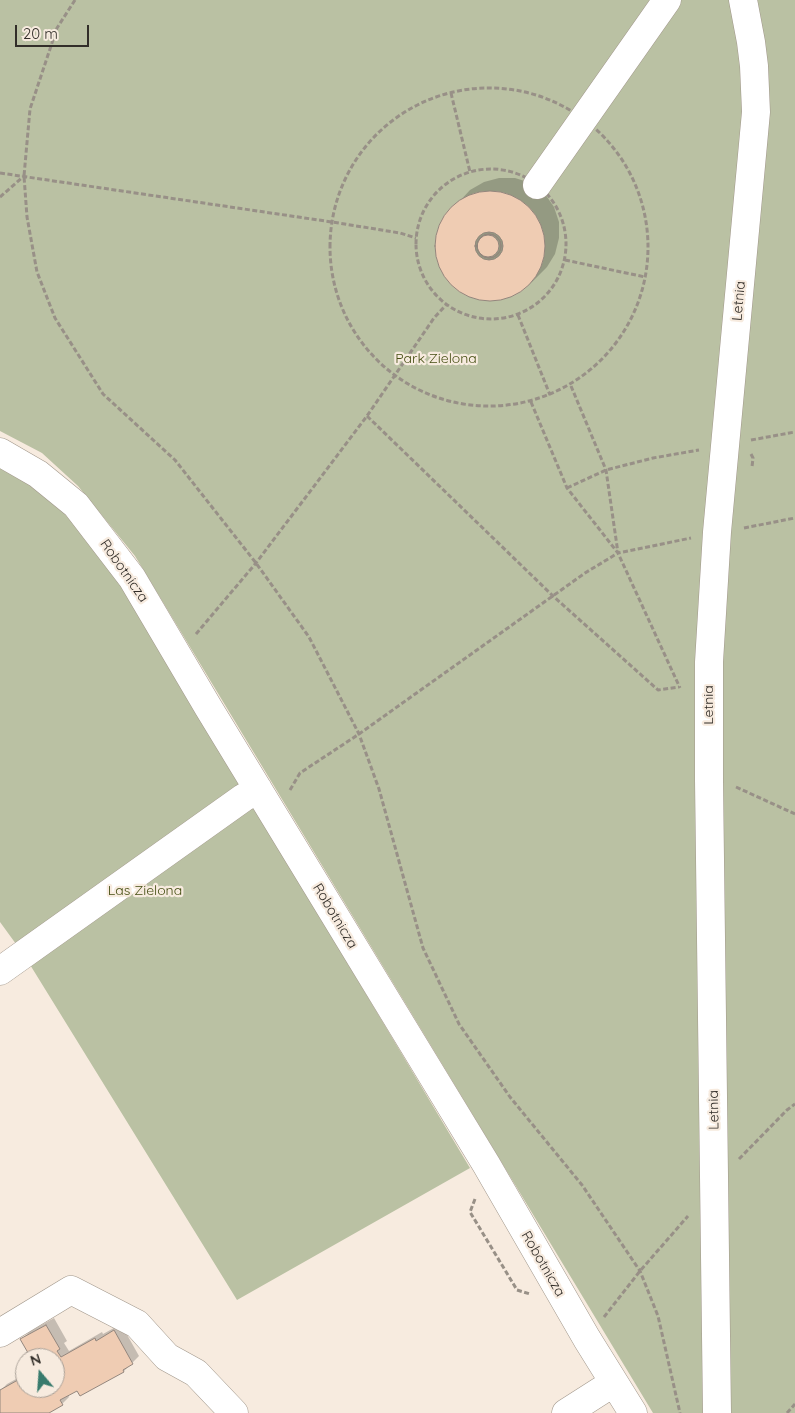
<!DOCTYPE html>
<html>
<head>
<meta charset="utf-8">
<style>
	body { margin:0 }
	#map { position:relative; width:795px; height:1413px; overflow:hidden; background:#f7ebdf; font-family:Quicksand,sans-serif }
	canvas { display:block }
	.north { position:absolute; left:15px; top:1348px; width:50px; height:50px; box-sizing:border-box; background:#f7ebdf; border:1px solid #a89f96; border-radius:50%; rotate:342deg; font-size:14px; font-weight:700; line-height:20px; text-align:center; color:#322e29 }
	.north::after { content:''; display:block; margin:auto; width:18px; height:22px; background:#387b6d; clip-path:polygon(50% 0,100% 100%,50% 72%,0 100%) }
	.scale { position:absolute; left:15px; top:25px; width:74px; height:22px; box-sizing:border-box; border:2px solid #322e29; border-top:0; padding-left:6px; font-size:15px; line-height:18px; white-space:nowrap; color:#322e29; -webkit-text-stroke:4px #f7ebdf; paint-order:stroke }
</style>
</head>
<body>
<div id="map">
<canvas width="795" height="1413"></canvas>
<div class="north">N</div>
<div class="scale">20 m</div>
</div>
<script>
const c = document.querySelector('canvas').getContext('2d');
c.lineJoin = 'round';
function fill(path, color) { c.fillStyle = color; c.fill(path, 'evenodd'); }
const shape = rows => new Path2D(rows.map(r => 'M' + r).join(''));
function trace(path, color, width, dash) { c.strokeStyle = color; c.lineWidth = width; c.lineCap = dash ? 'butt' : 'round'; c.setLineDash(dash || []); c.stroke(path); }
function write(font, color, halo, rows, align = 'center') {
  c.font = font + ' Quicksand,sans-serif'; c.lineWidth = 4.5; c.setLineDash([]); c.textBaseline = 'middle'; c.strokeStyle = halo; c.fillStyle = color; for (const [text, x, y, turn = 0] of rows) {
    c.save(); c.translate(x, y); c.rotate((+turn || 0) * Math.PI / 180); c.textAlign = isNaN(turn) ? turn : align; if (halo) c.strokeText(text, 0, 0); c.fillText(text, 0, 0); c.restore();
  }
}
fill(shape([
	[0,0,795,0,795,1413,653,1413,135,556,78,486,42,453,0,431],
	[0,466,26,481,61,510,114,568,170,666,470,1168,237,1300,24,955,0,922]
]), '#bac1a3');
fill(shape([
	[499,178,515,178,531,183,545,194,554,207,559,222,559,238,555,254,547,267,532,282,520,292,504,299,488,300,472,297,458,290,447,278,439,265,436,248,438,231,445,217,470,190,484,182],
	[54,1318,67,1341,64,1343,69,1351,102,1332,103,1334,121,1324,139,1356,124,1371,80,1394,78,1389,68,1394,69,1397,62,1404,46,1413,0,1413,0,1391,7,1384,25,1374,25,1388,55,1388,55,1358,33,1358,22,1339,29,1332]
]), '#0003');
const building = shape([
	'435 246a55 55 0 1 1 110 0a55 55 0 1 1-110 0Z',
	'475 246a14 14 0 1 1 28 0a14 14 0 1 1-28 0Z',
	'477 246a12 12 0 1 1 24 0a12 12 0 1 1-24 0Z',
	'477 246a12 12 0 1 1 24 0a12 12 0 1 1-24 0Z',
	'477 246a11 11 0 1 1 22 0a11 11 0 1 1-22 0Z',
	[46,1325,60,1349,57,1351,61,1357,95,1338,96,1341,114,1330,133,1364,123,1370,124,1372,80,1396,77,1391,60,1400,63,1405,49,1413,0,1413,0,1390,25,1376,25,1388,55,1388,55,1358,31,1358,20,1339,46,1325]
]);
fill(building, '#efccb3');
trace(building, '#93867d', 1);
const minor = shape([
	[537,185,667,0],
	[0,452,38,474,76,505,132,578,208,707,486,1164,587,1339,633,1413],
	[0,971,243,798,258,789],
	[0,1333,71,1290,137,1324,167,1357,196,1373,234,1413],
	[566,1413,613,1383],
	[717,1413,709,780,709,662,717,532,756,112,754,66,751,42,743,0]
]);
trace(minor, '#a1978b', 29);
trace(shape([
	[75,0,57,28,30,109,24,176,27,217,37,272,55,318,103,394,175,460,256,563,309,637,359,734,379,789,423,948,459,1024,510,1097,582,1185,640,1271,658,1316,680,1413],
	'330 247a159 159 0 1 1 318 0a159 159 0 1 1-318 0Z',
	[451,93,470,172],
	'416 244a75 75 0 1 1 150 0a75 75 0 1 1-150 0Z',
	[0,173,332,222,400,233,416,238],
	[0,197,24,176],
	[565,260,645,277],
	[518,315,550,395],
	[571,386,606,470,618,553,691,538],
	[531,402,567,488,618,553,680,688],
	[367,416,553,596,658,690,679,687],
	[751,440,795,432],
	[751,454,753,458,752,467],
	[567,488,606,470,653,458,699,450],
	[744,528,795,518],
	[196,634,256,563,367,416,434,318,446,305],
	[736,787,795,814],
	[290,790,300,773,359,734,585,573,618,553],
	[739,1159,787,1110,795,1104],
	[475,1199,470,1212,517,1290,530,1294],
	[604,1317,640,1271,688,1216],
	[787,1413,795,1404]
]), '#989087', 3, [5, 2.5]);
trace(minor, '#fff', 28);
write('14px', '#322e29', '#f7ebdf', [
	["Letnia",739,301,-85],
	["Robotnicza",124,571,55],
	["Letnia",709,705,-90],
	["Robotnicza",335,916,59],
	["Letnia",714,1110,-91],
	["Robotnicza",543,1264,60]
]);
write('14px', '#454e12', '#f7ebdf', [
	["Park Zielona",436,359],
	["Las Zielona",145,891]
]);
</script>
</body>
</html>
